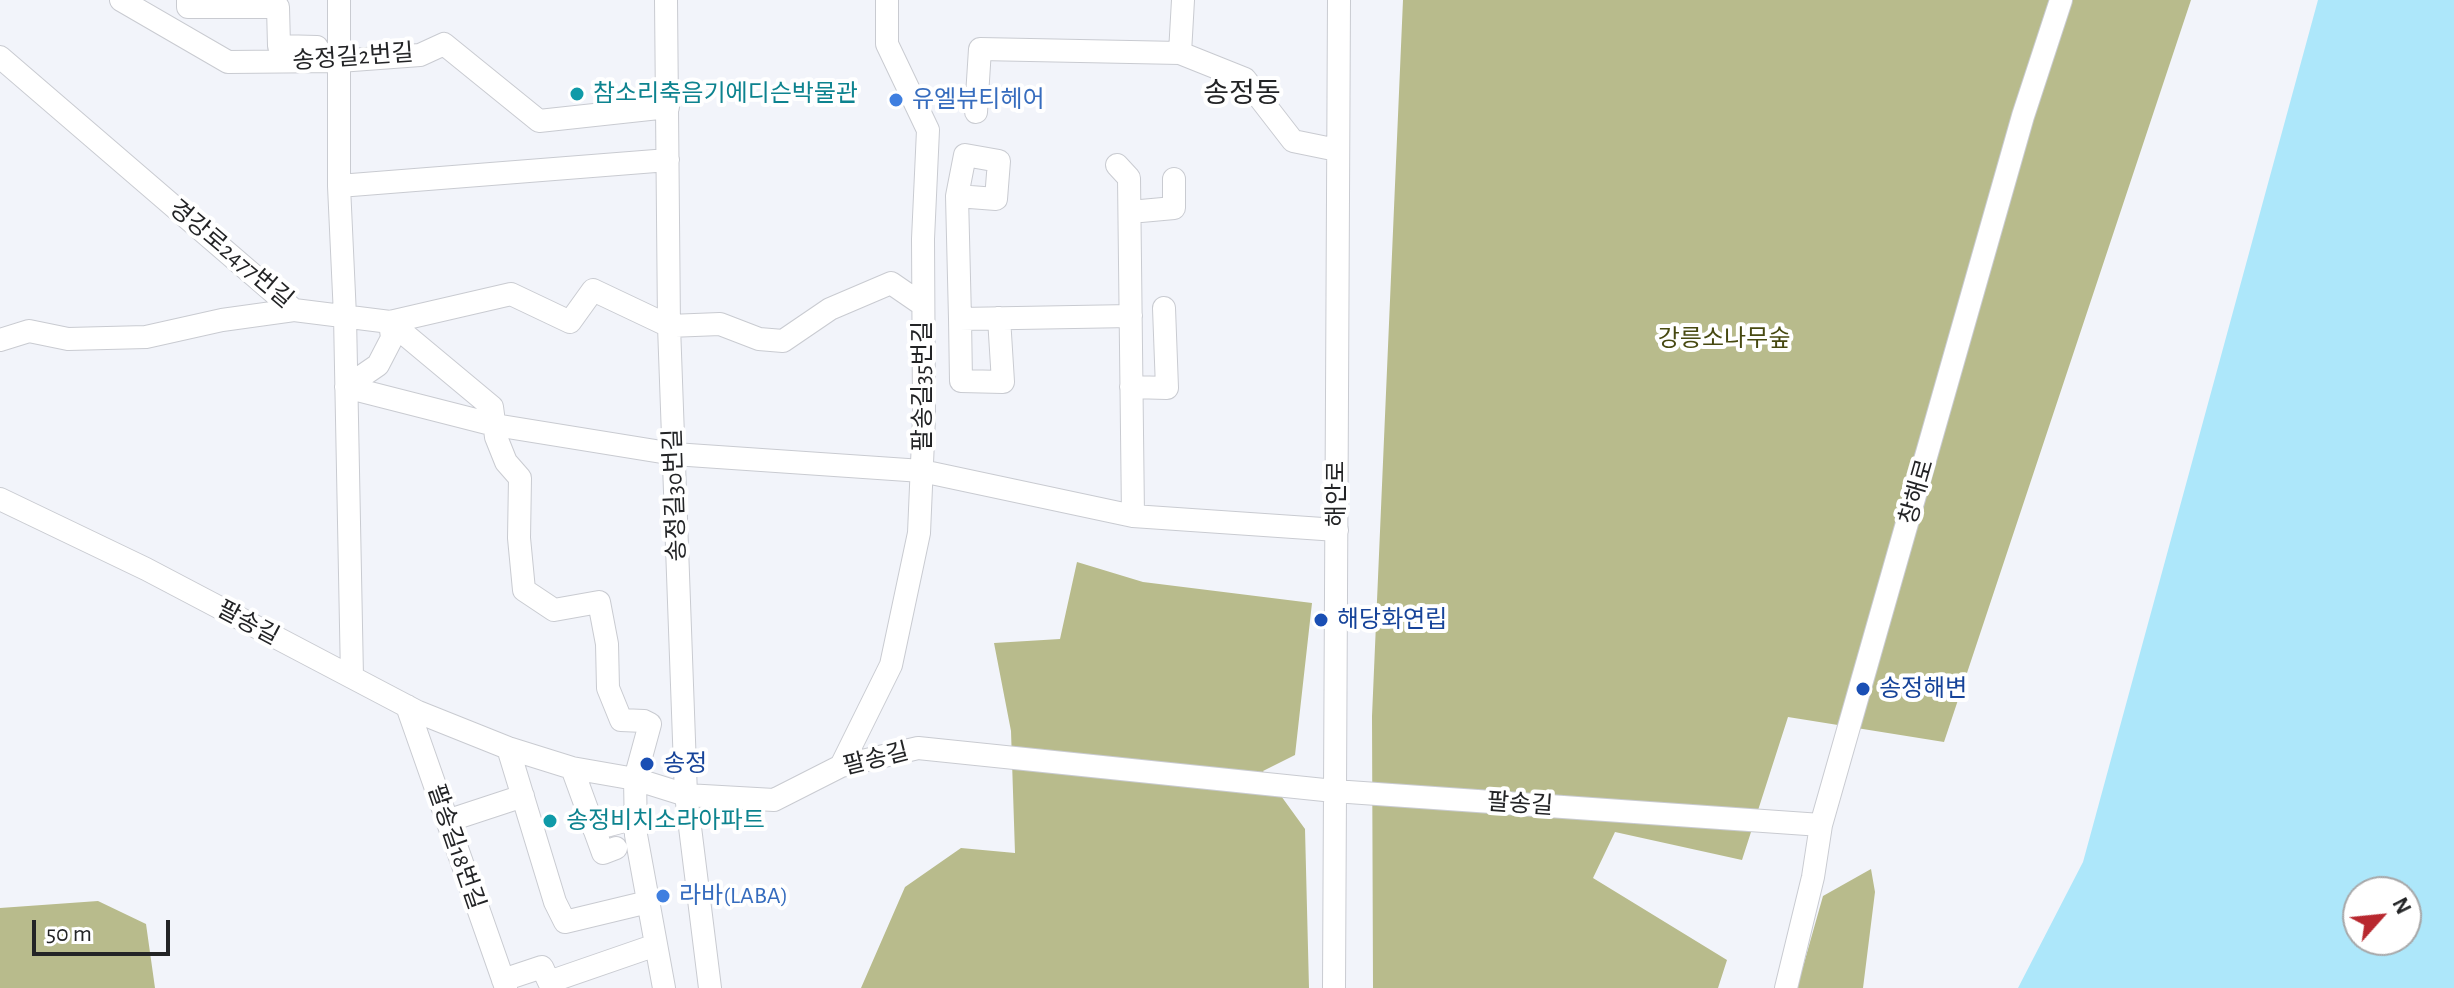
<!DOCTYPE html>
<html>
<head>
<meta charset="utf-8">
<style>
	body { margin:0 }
	#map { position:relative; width:2454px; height:988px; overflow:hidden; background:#f2f4fa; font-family:"Alegreya Sans",sans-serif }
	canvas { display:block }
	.north { position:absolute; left:2342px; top:876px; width:80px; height:80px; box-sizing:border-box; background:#fff; border:2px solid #a7a7a8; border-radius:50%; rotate:63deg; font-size:22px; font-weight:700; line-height:32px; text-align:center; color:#232426 }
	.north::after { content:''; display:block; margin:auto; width:28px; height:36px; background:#b8282f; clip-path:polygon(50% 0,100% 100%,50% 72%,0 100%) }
	.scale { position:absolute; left:32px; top:920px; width:138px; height:36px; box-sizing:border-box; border:4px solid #232426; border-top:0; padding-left:10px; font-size:24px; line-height:28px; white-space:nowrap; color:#232426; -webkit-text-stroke:6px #fff; paint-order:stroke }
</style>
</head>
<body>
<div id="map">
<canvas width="2454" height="988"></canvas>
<div class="north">N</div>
<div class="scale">50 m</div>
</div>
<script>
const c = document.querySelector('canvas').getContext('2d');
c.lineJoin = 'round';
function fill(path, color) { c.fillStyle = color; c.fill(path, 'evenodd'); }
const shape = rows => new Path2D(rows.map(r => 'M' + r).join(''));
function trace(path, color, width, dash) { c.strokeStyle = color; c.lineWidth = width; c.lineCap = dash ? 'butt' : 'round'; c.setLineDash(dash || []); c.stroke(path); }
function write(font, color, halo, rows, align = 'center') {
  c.font = font + ' "Alegreya Sans","Noto Sans KR",sans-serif'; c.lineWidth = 8; c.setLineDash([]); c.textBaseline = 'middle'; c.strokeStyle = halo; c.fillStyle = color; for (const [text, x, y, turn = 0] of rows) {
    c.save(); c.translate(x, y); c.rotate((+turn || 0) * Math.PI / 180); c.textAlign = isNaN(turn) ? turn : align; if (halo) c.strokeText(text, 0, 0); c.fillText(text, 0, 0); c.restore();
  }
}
fill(shape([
	[1403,0,2191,0,1944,742,1788,717,1742,860,1615,832,1593,878,1727,960,1718,988,1373,988,1372,716],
	[1077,562,1143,582,1312,603,1295,755,1263,771,1305,829,1309,988,861,988,905,887,961,848,1015,853,1011,731,994,643,1060,639],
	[1871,869,1875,892,1863,988,1797,988,1823,896],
	[98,901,146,924,155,988,0,988,0,908]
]), '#b8bb8c');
fill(shape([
	[2318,0,2454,0,2454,988,2018,988,2083,862],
	[2358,892,2406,892,2406,940,2358,940]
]), '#ade7fa');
const minor = shape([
	[121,0,228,62,339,61,420,55,444,44,539,121,668,107],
	[188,0,188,7,278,7,279,46,317,47],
	[339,0,339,186,345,316,352,677],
	[666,0,669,326,686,795,710,988],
	[1180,53,1245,79,1293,141,1337,150],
	[0,57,294,310,390,322,511,294,570,322,593,290,669,326,720,324,759,339,783,341,830,309,891,283,923,305],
	[976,112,980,49,1180,53,1183,0],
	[1117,165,1129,178,1133,516],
	[339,186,668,160],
	[957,196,965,155,999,161,996,199,957,196,960,319,1131,316],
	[1130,212,1174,208,1174,179],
	[960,319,961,381,1003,382,999,318],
	[390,322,492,407,496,437,506,462,520,478,519,538,524,590,554,610,599,602,607,644,608,688,621,720,644,721,650,724,635,779,636,835,664,988],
	[0,340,29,331,68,339,146,337,222,320,294,310],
	[346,387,495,425,674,454,922,471,1133,516,1337,530],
	[346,387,378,365,392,338,390,322],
	[1131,387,1167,388,1164,308],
	[0,499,146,569,418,712,508,748,572,768,635,779,686,795,774,800,841,766,918,748,1334,791,1821,825],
	[407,706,506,988],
	[508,748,555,902,565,922,648,902],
	[841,766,891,665,919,533,924,417,923,239,928,130,887,44,887,0],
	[572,768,603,853,616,848],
	[447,821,523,796],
	[594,829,636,818],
	[503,980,542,967,549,982,656,945],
	[1334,988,1339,0],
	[1786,988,1813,877,1821,825,2023,116,2061,0]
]);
trace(minor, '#c9cbd1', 24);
trace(minor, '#fff', 22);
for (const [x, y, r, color] of [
	[577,94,8,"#0f9aa8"],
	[896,100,8,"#3f7fe0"],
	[1321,620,8,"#1a4fb4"],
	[1863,689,8,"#1a4fb4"],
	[647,764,8,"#1a4fb4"],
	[550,821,8,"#0f9aa8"],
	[663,896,8,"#3f7fe0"]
]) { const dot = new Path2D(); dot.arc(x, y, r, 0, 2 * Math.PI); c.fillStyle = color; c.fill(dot); trace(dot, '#fff', 3); }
write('24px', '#232426', '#fff', [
	["송정길2번길",353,57,-4],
	["경강로2477번길",231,254,40],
	["팔송길35번길",923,386,-90],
	["창해로",1917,492,-74],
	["해안로",1337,494,-90],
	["송정길30번길",675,495,-92],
	["팔송길",248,623,28],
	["팔송길",876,759,-14],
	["팔송길",1520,804,4],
	["팔송길18번길",456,847,71]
]);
write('24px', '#0d838f', '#fff', [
	["참소리축음기에디슨박물관",593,94],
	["송정비치소라아파트",566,821]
], 'left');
write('24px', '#366cbe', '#fff', [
	["유엘뷰티헤어",912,100],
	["라바(LABA)",679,896]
], 'left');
write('24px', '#474911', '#fff', [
	["강릉소나무숲",1724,339]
]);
write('24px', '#164399', '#fff', [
	["해당화연립",1337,620],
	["송정해변",1879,689],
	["송정",663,764]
], 'left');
write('28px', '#232426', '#fff', [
	["송정동",1242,94]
]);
</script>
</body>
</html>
